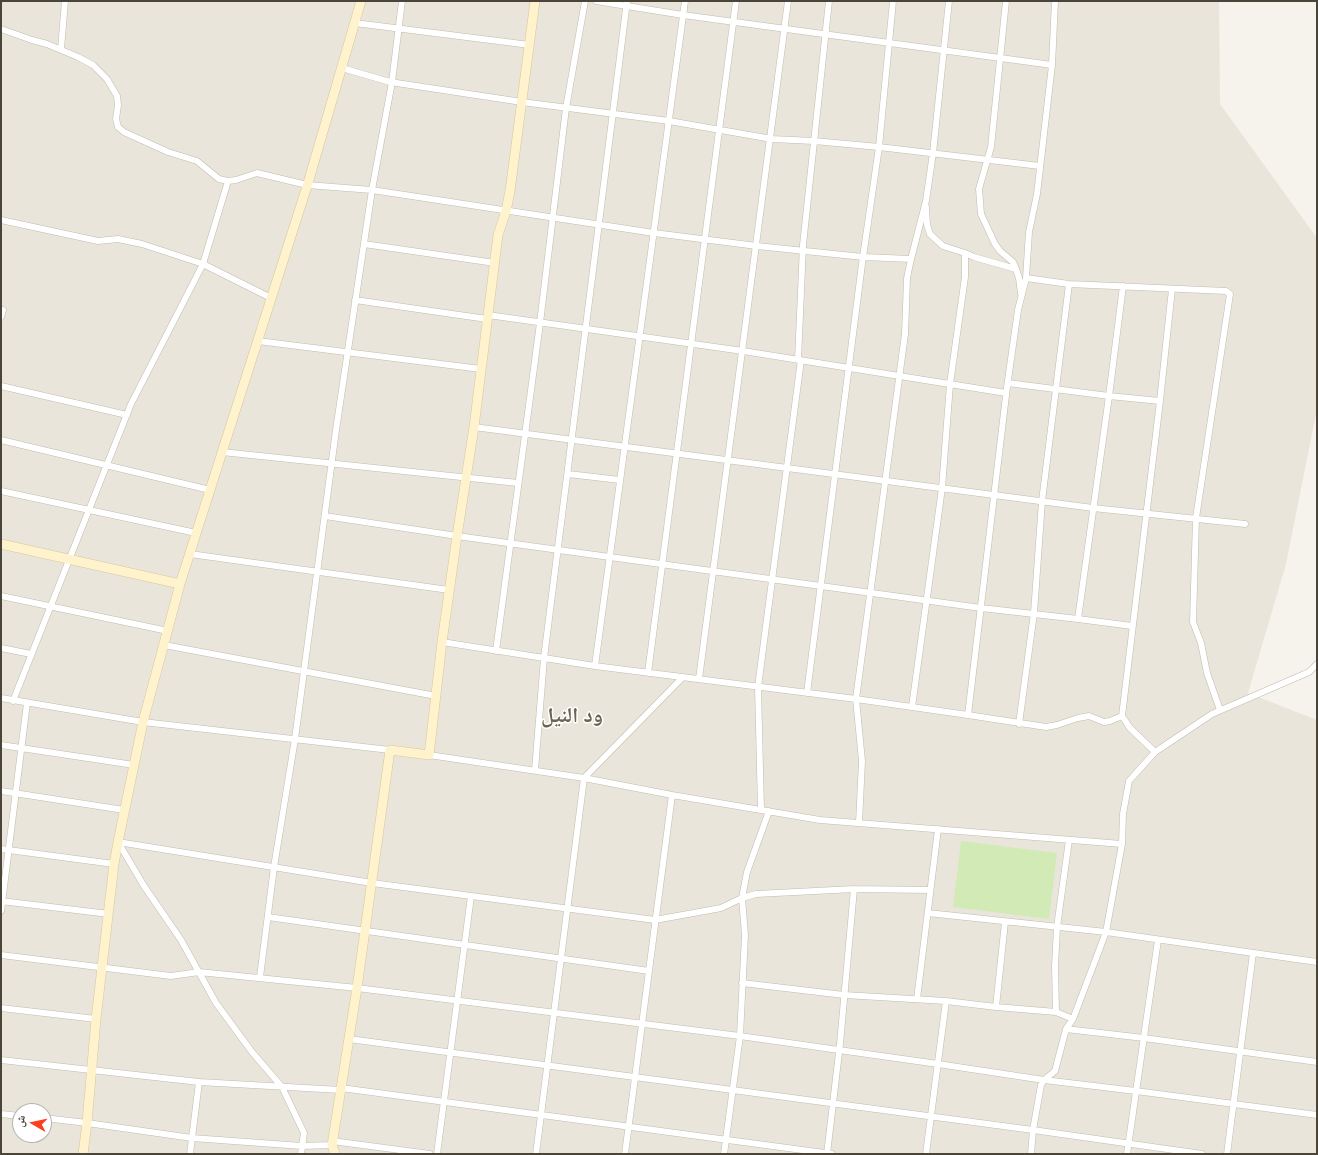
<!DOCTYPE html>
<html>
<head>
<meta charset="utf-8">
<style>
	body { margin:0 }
	#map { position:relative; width:1318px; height:1155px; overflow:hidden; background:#f6f3ec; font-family:Karla,"Noto Naskh Arabic",sans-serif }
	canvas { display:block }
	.frame { position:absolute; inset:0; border:2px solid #4b4439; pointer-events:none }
	.north { position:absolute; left:12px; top:1103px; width:40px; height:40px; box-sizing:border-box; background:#fff; border:1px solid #b7b4b0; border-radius:50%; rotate:279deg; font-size:11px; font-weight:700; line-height:16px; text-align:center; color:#4b4439 }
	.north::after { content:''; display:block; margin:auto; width:14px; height:18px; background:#fc3f1d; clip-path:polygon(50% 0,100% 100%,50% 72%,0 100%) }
</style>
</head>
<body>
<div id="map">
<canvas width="1318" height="1155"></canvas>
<div class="frame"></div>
<div class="north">ش</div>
</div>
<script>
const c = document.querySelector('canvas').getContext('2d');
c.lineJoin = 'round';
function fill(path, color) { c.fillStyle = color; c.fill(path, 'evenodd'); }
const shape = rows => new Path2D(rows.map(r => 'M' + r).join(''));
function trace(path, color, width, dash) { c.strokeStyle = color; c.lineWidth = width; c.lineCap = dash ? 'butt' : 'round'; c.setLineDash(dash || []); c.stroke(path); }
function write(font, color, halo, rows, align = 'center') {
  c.font = font + ' Karla,"Noto Naskh Arabic",sans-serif'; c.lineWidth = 3; c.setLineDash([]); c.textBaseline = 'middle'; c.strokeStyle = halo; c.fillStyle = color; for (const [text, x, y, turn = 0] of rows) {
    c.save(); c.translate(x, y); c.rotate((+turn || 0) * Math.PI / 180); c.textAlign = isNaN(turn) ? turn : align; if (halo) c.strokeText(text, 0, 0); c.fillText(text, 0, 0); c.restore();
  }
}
fill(shape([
	[1,1,1219,1,1220,104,1317,238,1317,409,1286,564,1248,693,1317,720,1317,1154,1,1154],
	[20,1111,44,1111,44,1135,20,1135]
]), '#eae5da');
fill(shape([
	[961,841,1057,853,1049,919,953,907]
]), '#d2eab5');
const street = shape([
	[596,1,683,15,1052,65],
	[1006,1,991,147,979,189,981,214,995,244,1000,251,1013,262,1016,269,1019,278,1021,294],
	[355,23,530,45],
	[1,29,32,40,47,44,78,57,93,65,107,79,117,96,118,105,116,119,118,127,124,132,168,152,197,161,219,179,228,181,236,180,257,173,307,185,372,190,654,233,757,246,863,257,911,259],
	[61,49,65,1],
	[342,68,390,82,522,102,669,121,772,139,814,141,879,147,1040,166],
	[926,207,927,225,930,234,943,246,965,253,974,257,1016,269],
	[1,220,98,241,118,239,142,244,203,264,271,298],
	[364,244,495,263],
	[1026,278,1069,284,1226,291,1230,294,1196,518,1193,622,1201,643,1207,673,1220,710],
	[355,300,487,319],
	[488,315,743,351,1006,393],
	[1,317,3,310],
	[258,341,481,369],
	[798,360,803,245,829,1],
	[1008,383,1109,396,1160,401],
	[1,386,127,415],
	[474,427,1093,508,1245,524],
	[1,440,210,490],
	[222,452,518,483],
	[568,474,620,480],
	[1,491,196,533],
	[325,516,457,536,981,608,1078,619,1109,396,1123,286],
	[190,554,449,590],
	[1,596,168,631],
	[1078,619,1132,626],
	[442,642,595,666,856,699,968,715,1007,387,1018,310,1026,278,1029,232,1037,194,1052,65,1055,1],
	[164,645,436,696],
	[1,648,31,654],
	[496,651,540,323,566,108,585,1],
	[595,666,685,1],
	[648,673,736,1],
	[699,679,788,1],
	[807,693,862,264,879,147,893,1],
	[1,698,143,722,390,750],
	[13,701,131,404,203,264,228,181],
	[912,707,942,488,950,384,965,277,965,253],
	[968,715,1046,727,1057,725,1078,718,1089,716,1104,722,1110,721,1122,716,1130,728,1155,752],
	[1122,716,1160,401,1172,289],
	[1019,724,1034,613,1042,501,1069,284],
	[1,745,134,765],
	[429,755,584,778,672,795,820,820,1122,844],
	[535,770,544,658,627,1],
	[1,791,124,810],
	[761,809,758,687,801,360],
	[859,823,862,761,856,699,905,334,907,278,911,259,926,201,933,153,949,1],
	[118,842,372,883,655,920,721,908,742,898,756,894,854,889,930,890],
	[118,842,144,886,181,940,216,1003,252,1052,282,1087,304,1133,301,1154],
	[1,849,114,864],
	[1,901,109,914],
	[1,911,27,703],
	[928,913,1106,932,1317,962],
	[268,917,649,971],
	[1,955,171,976,199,972,357,988,740,1036,938,1064,1044,1080,1136,1091,1317,1115],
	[260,977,274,867,295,739,336,430,372,190,392,82,402,1],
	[742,983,844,995,946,1001,996,1007,1056,1012,1073,1019],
	[917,999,938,829],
	[996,1007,1005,922],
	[1,1008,96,1019],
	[1056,1012,1055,966,1057,927,1069,840],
	[1066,1029,1144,1038,1317,1062],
	[349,1039,1033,1130,1202,1154],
	[1,1060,199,1082,341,1090],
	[341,1088,832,1154],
	[1,1114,20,1116],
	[44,1118,87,1123,192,1138,302,1146,332,1145],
	[332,1141,430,1154],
	[190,1154,199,1082],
	[437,1154,471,896],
	[536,1154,584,778,683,677],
	[625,1154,672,795],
	[724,1154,740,1036,745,935,742,898,747,872,769,811],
	[827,1154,840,1044,854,889],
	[926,1154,946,1001],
	[1031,1154,1033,1130,1041,1085,1044,1080,1055,1071,1066,1029,1073,1019,1106,932,1122,844,1123,814,1129,781,1155,752,1212,714,1309,672,1317,664],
	[1127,1154,1158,940],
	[1227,1154,1253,953]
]);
const secondary = shape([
	[1,544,180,584],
	[83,1154,87,1123,96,1019,114,864,118,842,143,722,180,584,308,183,361,1],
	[335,1154,332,1145,357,988,390,750,429,755,442,642,457,536,474,427,498,235,506,211,510,191,535,1]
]);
trace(street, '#c2bbae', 7);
trace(secondary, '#d6c79b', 10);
trace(street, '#fff', 6);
trace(secondary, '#fff3cd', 9);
write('bold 21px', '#6e6250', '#fff', [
	["ود النيل",572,716]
]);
</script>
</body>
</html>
